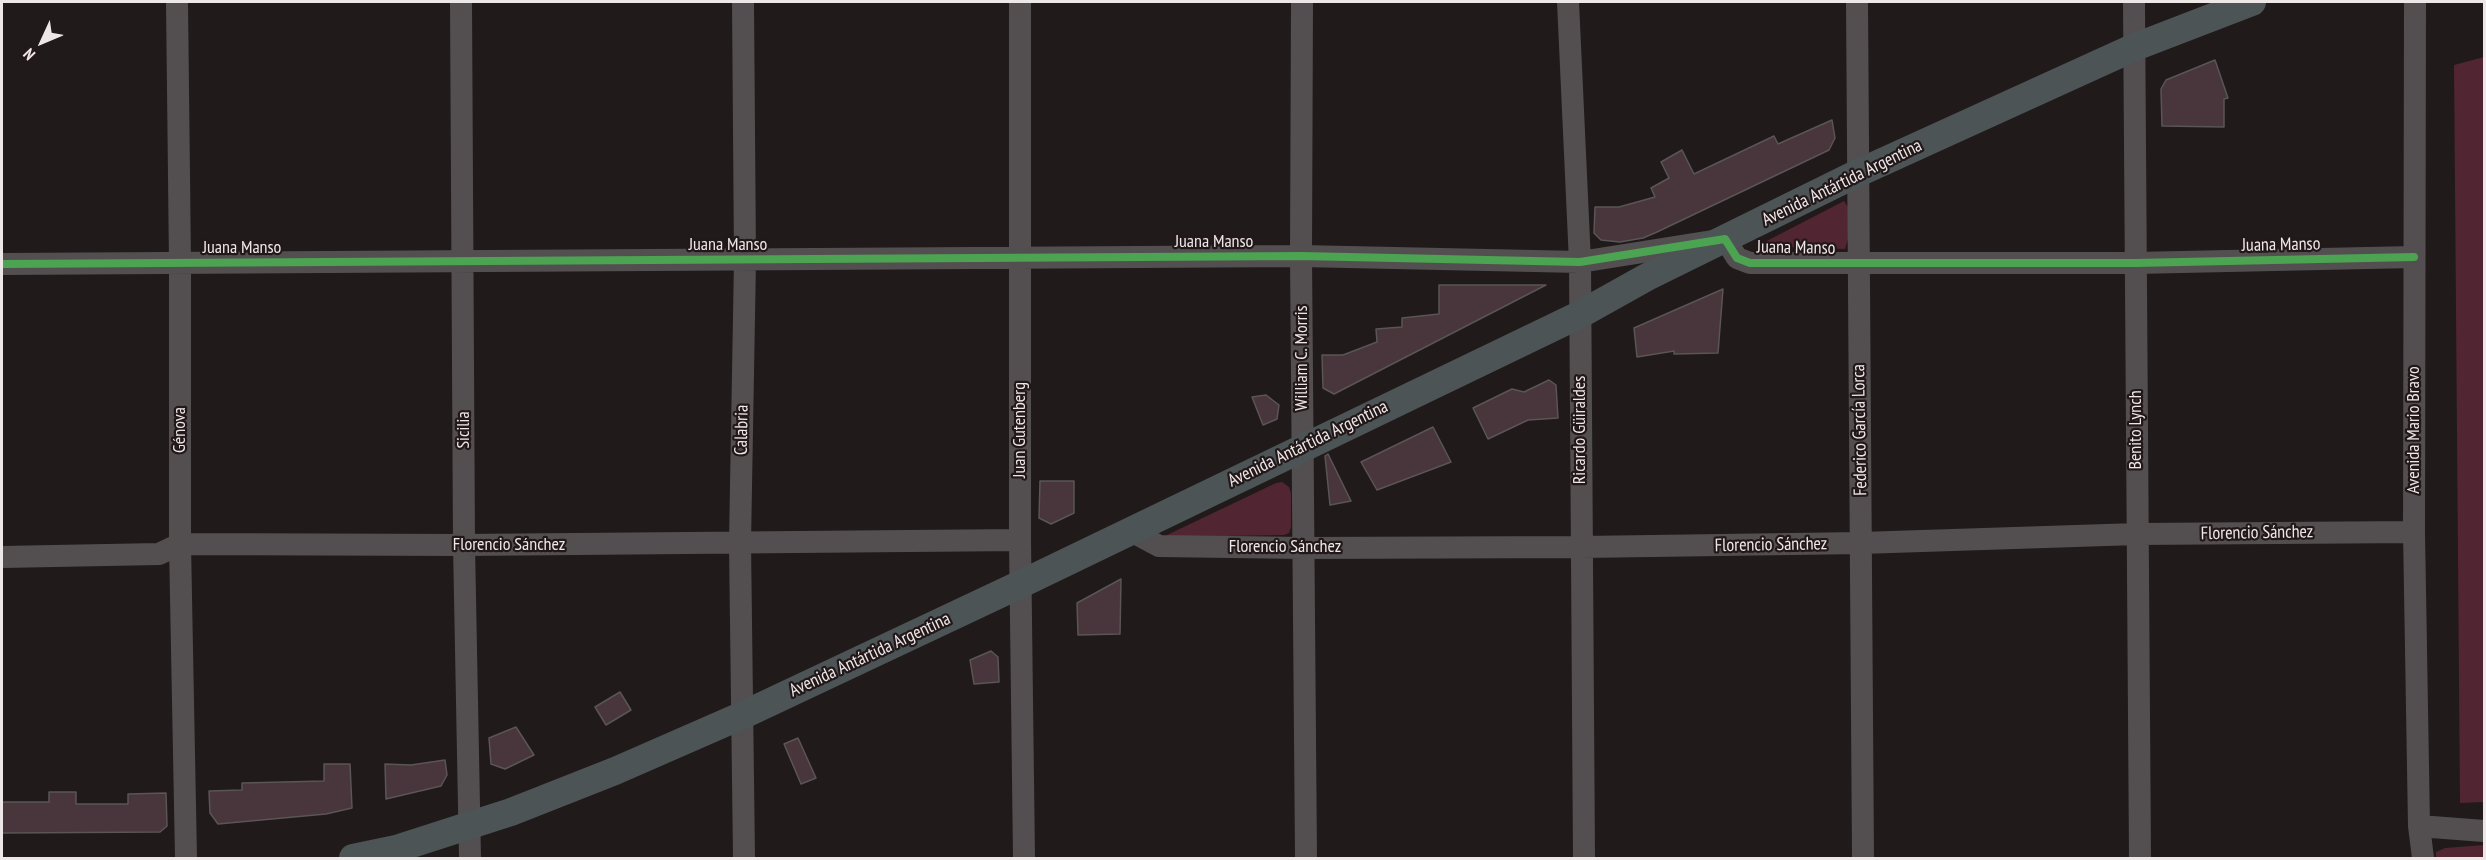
<!DOCTYPE html>
<html>
<head>
<meta charset="utf-8">
<style>
	body { margin:0 }
	#map { position:relative; width:2486px; height:860px; overflow:hidden; background:#201a1b; font-family:"PT Sans Narrow",sans-serif }
	canvas { display:block }
	.frame { position:absolute; inset:0; border:3px solid #eee7e8; pointer-events:none }
	.north { position:absolute; left:12px; top:12px; width:60px; height:60px; -webkit-text-stroke:4px #22181a; paint-order:stroke; rotate:226deg; font-size:16px; font-weight:700; line-height:24px; text-align:center; color:#eee7e8 }
	.north::after { content:''; display:block; margin:auto; width:21px; height:27px; background:#eee7e8; clip-path:polygon(50% 0,100% 100%,50% 72%,0 100%) }
</style>
</head>
<body>
<div id="map">
<canvas width="2486" height="860"></canvas>
<div class="frame"></div>
<div class="north">N</div>
</div>
<script>
const c = document.querySelector('canvas').getContext('2d');
c.lineJoin = 'round';
function fill(path, color) { c.fillStyle = color; c.fill(path, 'evenodd'); }
const shape = rows => new Path2D(rows.map(r => 'M' + r).join(''));
function trace(path, color, width, dash) { c.strokeStyle = color; c.lineWidth = width; c.lineCap = dash ? 'butt' : 'round'; c.setLineDash(dash || []); c.stroke(path); }
function write(font, color, halo, rows, align = 'center') {
  c.font = font + ' "PT Sans Narrow",sans-serif'; c.lineWidth = 4.5; c.setLineDash([]); c.textBaseline = 'middle'; c.strokeStyle = halo; c.fillStyle = color; for (const [text, x, y, turn = 0] of rows) {
    c.save(); c.translate(x, y); c.rotate((+turn || 0) * Math.PI / 180); c.textAlign = isNaN(turn) ? turn : align; if (halo) c.strokeText(text, 0, 0); c.fillText(text, 0, 0); c.restore();
  }
}
fill(shape([
	[2484,57,2484,802,2460,803,2454,65],
	[1844,201,1850,210,1848,239,1845,249,1757,246],
	[1282,482,1289,487,1291,493,1291,527,1289,533,1284,535,1168,537,1167,535,1276,483],
	[2484,845,2484,858,2436,858,2436,852,2445,848]
]), '#522532');
const building = shape([
	[2215,60,2228,98,2224,99,2224,127,2162,126,2161,89,2166,80,2215,60],
	[1832,120,1835,138,1829,150,1657,232,1643,238,1620,242,1601,240,1594,233,1595,207,1619,207,1655,197,1651,188,1669,178,1661,162,1682,150,1694,174,1774,136,1778,144,1832,120],
	[1439,285,1546,285,1334,394,1323,388,1322,355,1343,355,1377,342,1376,329,1402,327,1402,318,1439,314,1439,285],
	[1723,289,1718,353,1674,354,1674,351,1637,357,1634,328,1723,289],
	[1549,380,1556,385,1558,418,1528,420,1488,439,1473,408,1512,389,1524,392,1549,380],
	[1266,395,1279,405,1277,419,1263,425,1252,397,1266,395],
	[1433,427,1451,462,1377,490,1361,462,1433,427],
	[1328,454,1351,501,1330,505,1325,456,1328,454],
	[1040,481,1074,481,1074,513,1051,524,1039,518,1040,481],
	[1121,579,1120,634,1078,635,1077,603,1121,579],
	[991,651,998,657,999,682,974,684,970,660,991,651],
	[620,692,631,710,606,725,595,707,620,692],
	[516,727,534,755,505,769,491,764,489,738,516,727],
	[798,738,816,778,801,784,784,744,798,738],
	[445,760,447,775,441,786,386,799,385,764,411,765,445,760],
	[324,764,350,764,352,808,326,814,218,824,210,813,209,791,242,790,242,783,324,781,324,764],
	[49,792,76,792,76,804,128,804,128,794,166,793,167,826,160,832,2,833,2,802,49,802,49,792]
]);
fill(building, '#48363c');
trace(building, '#5a5556', 1.5);
trace(shape([
	[177,2,180,264,180,544,186,858],
	[461,2,464,545,470,858],
	[743,2,745,260,740,543,744,858],
	[1020,2,1020,540,1024,858],
	[1302,2,1301,256,1306,858],
	[1568,2,1580,262,1584,858],
	[1857,2,1863,858],
	[2134,2,2140,858],
	[2415,2,2414,532,2419,826,2423,858],
	[2,264,1301,256,1580,262,1725,239,1737,258,1750,263,2135,263,2414,257],
	[1131,531,1159,546,1304,548,1581,547,1861,543,2137,534,2414,532],
	[2,557,159,554,180,544,464,545,1020,540],
	[2419,826,2484,831]
]), '#534f50', 22);
trace(shape([
	[353,858,396,849,511,812,615,771,743,715,1021,584,1579,315,1647,277,1856,174,2135,47,2252,2]
]), '#4c5455', 28);
trace(shape([
	[2,264,1301,256,1580,262,1725,239,1737,258,1750,263,2135,263,2414,257]
]), '#4ca352', 8);
write('18px', '#eee7e8', '#22181a', [
	["Avenida Antártida Argentina",1842,183,-26],
	["Juana Manso",1214,242],
	["Juana Manso",728,245],
	["Juana Manso",2281,245,-1],
	["Juana Manso",242,248],
	["Juana Manso",1796,248,1],
	["William C. Morris",1302,358,-90],
	["Génova",180,430,-90],
	["Sicilia",464,430,-90],
	["Calabria",742,430,-89],
	["Juan Gutenberg",1020,430,-90],
	["Ricardo Güiraldes",1580,430,-90],
	["Federico García Lorca",1860,430,-91],
	["Benito Lynch",2136,430,-90],
	["Avenida Mario Bravo",2414,430,-90],
	["Avenida Antártida Argentina",1308,444,-26],
	["Florencio Sánchez",2257,533,-1],
	["Florencio Sánchez",509,545],
	["Florencio Sánchez",1771,545,-1],
	["Florencio Sánchez",1285,547],
	["Avenida Antártida Argentina",870,655,-25]
]);
</script>
</body>
</html>
